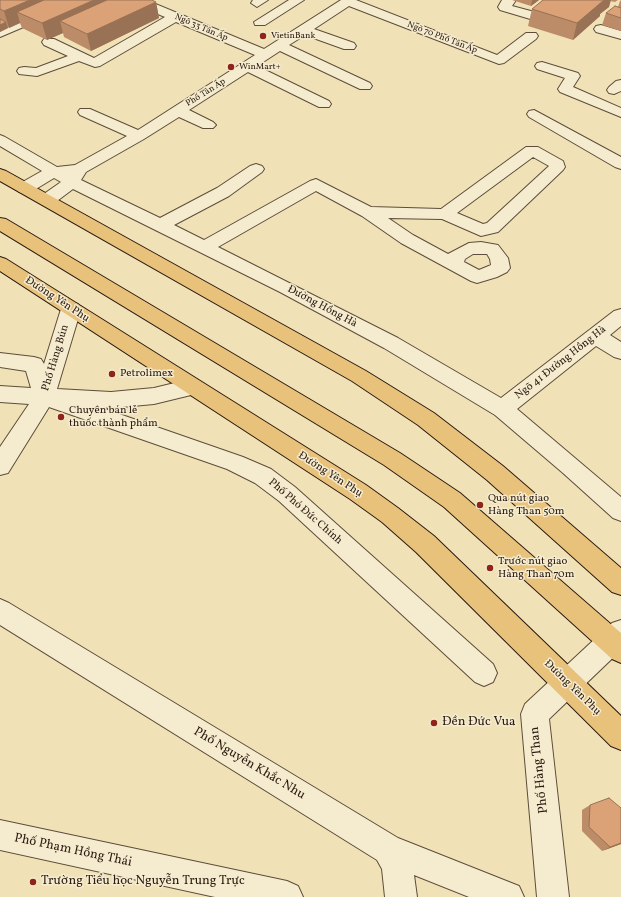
<!DOCTYPE html>
<html>
<head>
<meta charset="utf-8">
<style>
	body { margin:0 }
	canvas { display:block; background:#f0e2b6 }
</style>
</head>
<body>
<canvas width="621" height="897"></canvas>
<script>
const c = document.querySelector('canvas').getContext('2d');
c.lineJoin = 'round';
const shape = rows => new Path2D(rows.map(r => 'M' + r).join(''));
function trace(path, color, width, dash) { c.strokeStyle = color; c.lineWidth = width; c.lineCap = dash ? 'butt' : 'round'; c.setLineDash(dash || []); c.stroke(path); }
function fill(path, color) { c.fillStyle = color; c.fill(path, 'evenodd'); }
function write(font, color, halo, rows, align = 'center') {
  c.font = font + ' Vollkorn,serif'; c.lineWidth = 3; c.setLineDash([]); c.textBaseline = 'middle'; c.strokeStyle = halo; c.fillStyle = color; for (const [text, x, y, turn = 0] of rows) {
    c.save(); c.translate(x, y); c.rotate((+turn || 0) * Math.PI / 180); c.textAlign = isNaN(turn) ? turn : align; if (halo) c.strokeText(text, 0, 0); c.fillText(text, 0, 0); c.restore();
  }
}
const minor = shape([
	[66,0,82,0,80,3,0,37,0,28,66,0],
	[129,0,146,0,264,49,341,0,356,0,497,55,526,33,536,33,538,36,536,39,504,63,499,64,349,6,314,29,354,43,356,46,354,49,344,49,305,35,289,45,370,83,372,86,370,89,360,89,280,51,257,66,329,101,331,104,329,107,319,107,248,72,189,110,213,122,216,125,213,128,203,128,179,117,144,139,86,172,81,180,160,218,217,188,250,166,256,164,262,166,264,169,262,172,229,196,174,225,204,240,310,181,316,179,371,207,441,209,526,147,538,147,563,161,565,167,563,170,498,232,481,236,442,219,388,218,413,235,448,254,469,243,481,242,498,245,508,258,510,268,507,272,497,277,477,283,471,281,401,243,362,216,316,191,218,247,398,338,501,398,614,311,621,309,621,326,610,335,621,342,621,359,614,357,596,346,517,409,621,497,621,521,613,518,563,473,495,415,384,348,280,292,73,189,53,204,47,205,41,204,39,200,41,196,61,182,54,178,31,192,25,193,19,192,17,188,19,184,42,171,0,146,0,135,5,137,57,167,75,165,127,136,80,115,78,112,80,109,90,109,138,130,255,55,176,22,100,66,95,67,79,61,37,76,19,74,17,71,19,68,24,67,36,68,68,56,44,45,42,42,44,39,54,39,94,58,165,17,131,3,129,0],
	[533,157,549,166,487,223,483,224,457,213,533,157],
	[473,254,487,254,490,259,491,265,479,270,464,262,465,259,473,254],
	[253,0,268,0,257,7,251,3,253,0],
	[289,0,304,0,265,25,255,25,254,22,289,0],
	[502,0,516,0,512,6,542,14,543,17,537,21,500,10,498,7,502,0],
	[601,25,621,31,621,39,596,32,594,29,596,26,601,25],
	[542,62,578,73,580,76,573,87,621,108,621,117,560,92,558,89,565,78,537,69,535,66,537,63,542,62],
	[621,80,621,91,614,94,609,93,607,90,609,87,616,81,621,80],
	[534,110,621,157,621,169,615,167,529,117,527,114,529,111,534,110],
	[71,302,78,304,81,309,57,389,111,392,154,388,191,379,198,381,201,387,198,393,191,395,154,404,111,408,99,407,243,457,271,469,295,487,493,664,497,673,493,682,484,686,475,682,279,501,255,483,227,469,49,407,8,473,0,475,0,447,29,404,0,402,0,386,31,388,26,371,0,367,0,353,34,357,41,359,44,364,61,309,64,304,71,302],
	[0,599,9,603,398,838,519,886,524,897,469,897,414,875,417,897,385,897,382,869,377,860,0,625,0,599],
	[621,620,621,650,549,719,569,897,537,897,521,714,525,704,612,623,621,620],
	[0,820,287,881,298,886,303,897,215,897,0,850,0,820]
]);
const major = shape([
	[0,169,6,171,366,371,434,413,503,466,621,568,621,595,612,592,487,480,418,425,352,381,0,181,0,169],
	[0,218,6,219,400,453,460,493,621,633,621,663,612,659,444,507,384,465,0,231,0,218],
	[0,257,6,259,366,485,398,508,434,536,621,716,621,750,611,746,416,552,382,522,350,499,0,271,0,257]
]);
trace(minor, '#5d4d3a', 2);
trace(major, '#2c1b11', 2);
fill(minor, '#f5ecd0');
fill(major, '#e8c17b');
fill(shape([
	[0,0,156,2,159,18,91,51,64,37,63,33,47,40,22,28,20,23,9,28,8,27,8,28,0,32],
	[512,0,539,0,531,6],
	[543,0,618,0,615,2,610,1,609,7,600,14,600,16,573,40,528,26,532,9],
	[621,0,621,31,602,25,606,13,618,7,620,1],
	[590,805,621,808,621,844,602,851,582,831,582,810]
]), '#bc8b67');
fill(shape([
	[30,0,72,0,17,12,20,23,9,28,4,11],
	[94,0,130,0,60,21,63,33,47,40,42,23],
	[532,0,539,0,531,6],
	[604,0,611,0,609,7,600,14,600,16,573,40,577,23],
	[156,2,159,18,91,51,87,34],
	[6,22,8,28,0,32,0,25],
	[621,843,621,844,602,851,610,847]
]), '#997154');
const building = shape([
	[0,0,30,0,4,11,0,9,0,0],
	[44,0,94,0,42,23,17,12,44,0],
	[107,0,152,0,156,2,87,34,60,21,107,0],
	[543,0,604,0,577,23,532,9,543,0],
	[615,6,621,8,621,18,606,13,615,6],
	[0,19,6,22,0,25,0,19],
	[609,798,621,808,621,843,610,847,589,827,590,805,609,798]
]);
fill(building, '#dba278');
trace(building, '#997154', 1);
for (const [x, y, r, color] of [
	[263,36,4,"#8f2418"],
	[231,67,4,"#8f2418"],
	[112,374,4,"#8f2418"],
	[61,417,4,"#8f2418"],
	[480,505,4,"#8f2418"],
	[490,568,4,"#8f2418"],
	[434,723,4,"#8f2418"],
	[33,882,4,"#8f2418"]
]) { const dot = new Path2D(); dot.arc(x, y, r, 0, 2 * Math.PI); c.fillStyle = color; c.fill(dot); trace(dot, '#f5ecd0', 1.5); }
write('9px', '#2c1b11', '#f5ecd0', [
	["Ngõ 33 Tân Ấp",201,28,23],
	["Ngõ 70 Phố Tân Ấp",442,38,21],
	["Phố Tân Ấp",206,93,-32]
]);
write('9px', '#2c1b11', '#f5ecd0', [
	["VietinBank",271,36],
	["WinMart+",239,67]
], 'left');
write('11px', '#2c1b11', '#f5ecd0', [
	["Đường Yên Phụ",57,300,33],
	["Đường Hồng Hà",322,307,28],
	["Phố Hàng Bún",56,358,-73],
	["Ngõ 41 Đường Hồng Hà",561,363,-38],
	["Đường Yên Phụ",330,475,33],
	["Phố Phó Đức Chính",305,512,41],
	["Đường Yên Phụ",572,688,44]
]);
write('11px', '#2c1b11', '#f5ecd0', [
	["Petrolimex",120,374],
	["Chuyên bán lẻ",69,411],
	["thuốc thành phẩm",69,424],
	["Qua nút giao",488,499],
	["Hàng Than 50m",488,512],
	["Trước nút giao",498,562],
	["Hàng Than 70m",498,575]
], 'left');
write('13px', '#2c1b11', '#f5ecd0', [
	["Đền Đức Vua",442,723],
	["Trường Tiểu học Nguyễn Trung Trực",41,882]
], 'left');
write('13px', '#2c1b11', '#f5ecd0', [
	["Phố Nguyễn Khắc Nhu",249,764,31],
	["Phố Hàng Than",540,770,-96],
	["Phố Phạm Hồng Thái",73,851,12]
]);
</script>
</body>
</html>
